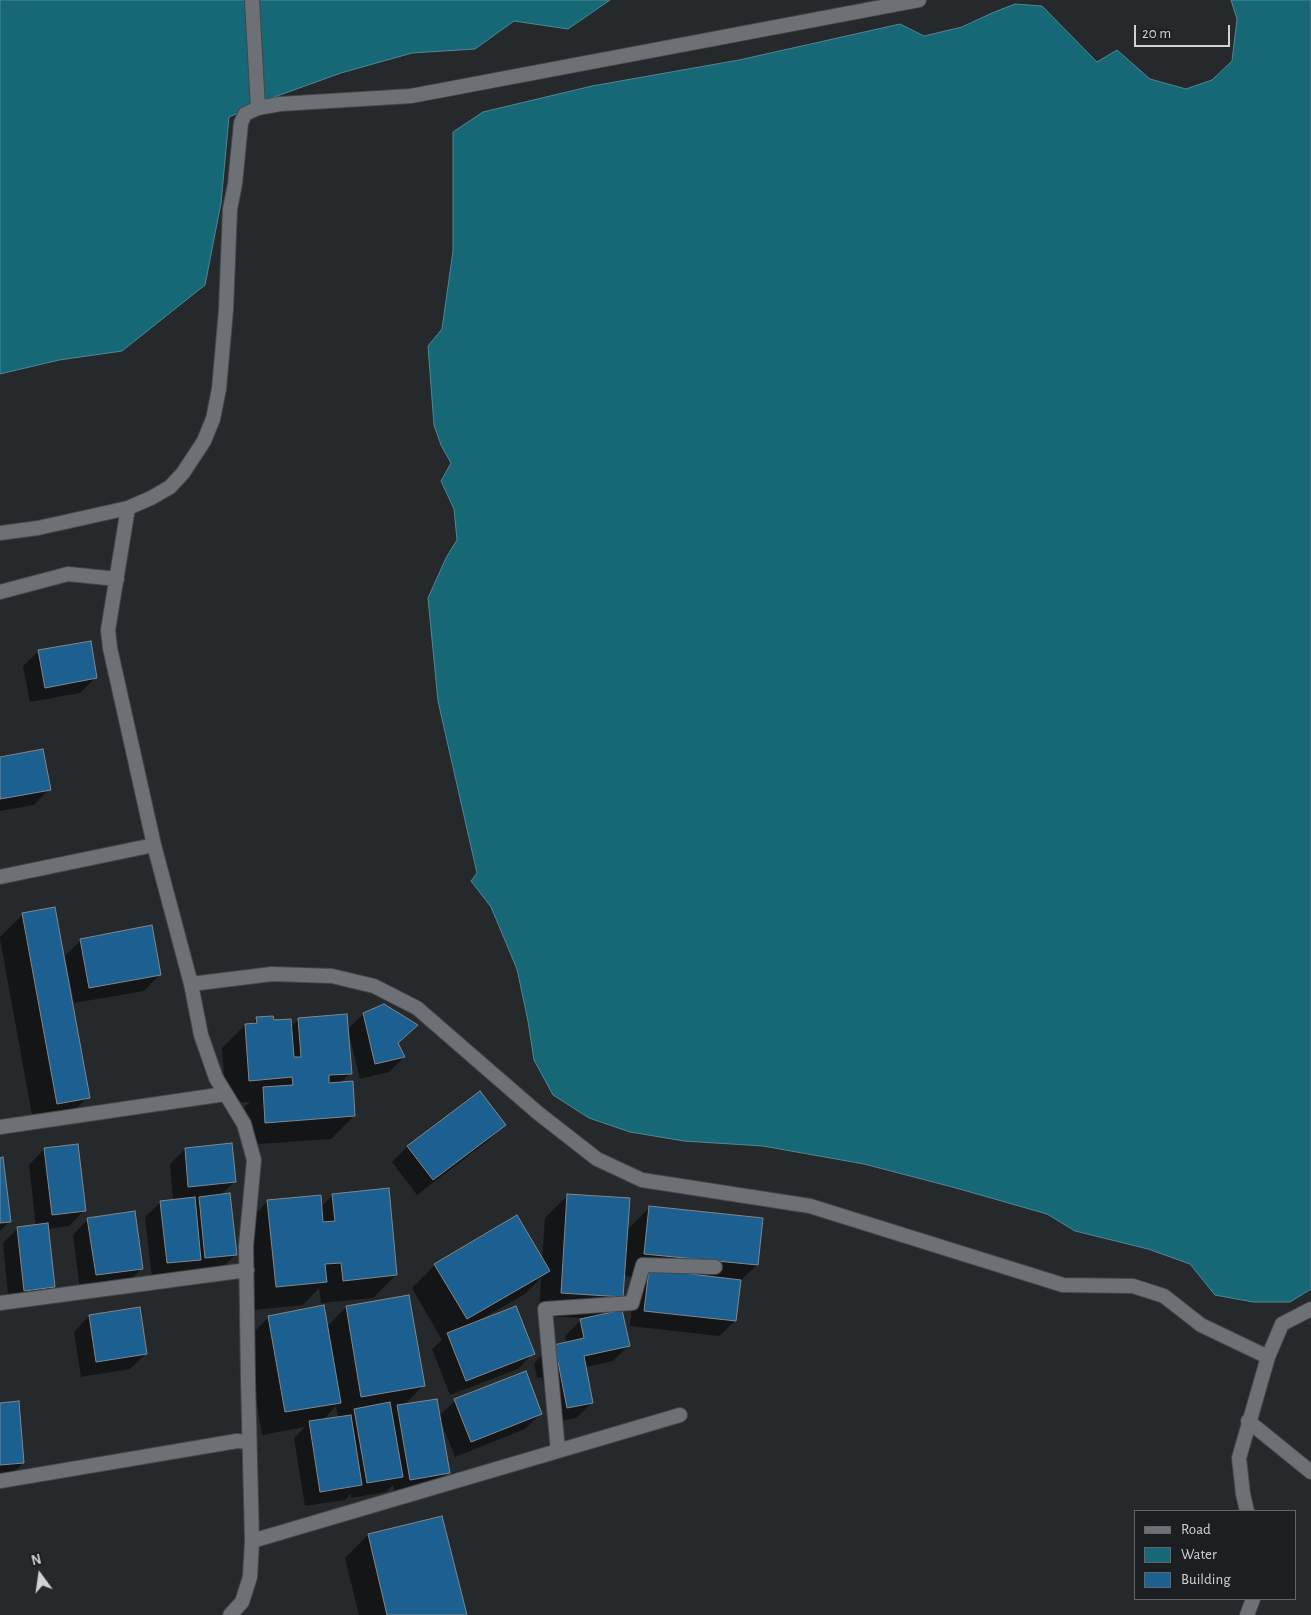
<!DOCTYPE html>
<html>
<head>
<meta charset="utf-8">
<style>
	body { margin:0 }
	#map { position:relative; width:1311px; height:1615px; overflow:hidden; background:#25292c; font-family:"Alegreya Sans",sans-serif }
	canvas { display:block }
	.legend { position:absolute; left:1134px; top:1510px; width:162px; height:90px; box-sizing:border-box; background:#1c1f22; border:1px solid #646769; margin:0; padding:6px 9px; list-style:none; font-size:15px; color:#d0d2d4 }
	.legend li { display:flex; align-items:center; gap:10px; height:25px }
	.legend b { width:25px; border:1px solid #646769 }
	.north { position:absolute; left:15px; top:1550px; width:50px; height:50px; -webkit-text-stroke:4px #1c1f22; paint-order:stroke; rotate:346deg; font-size:14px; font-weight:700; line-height:20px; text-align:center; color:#d0d2d4 }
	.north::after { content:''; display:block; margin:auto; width:18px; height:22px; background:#d0d2d4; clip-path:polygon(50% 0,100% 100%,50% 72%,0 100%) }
	.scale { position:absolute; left:1134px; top:25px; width:96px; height:22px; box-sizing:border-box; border:2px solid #d0d2d4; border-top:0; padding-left:6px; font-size:15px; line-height:18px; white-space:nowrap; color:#d0d2d4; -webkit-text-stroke:4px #1c1f22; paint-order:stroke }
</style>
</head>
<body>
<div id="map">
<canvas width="1311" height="1615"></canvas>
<ul class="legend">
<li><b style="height:6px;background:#6d7175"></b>Road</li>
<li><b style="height:14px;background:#176877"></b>Water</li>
<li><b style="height:14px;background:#1b6090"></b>Building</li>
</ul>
<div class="north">N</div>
<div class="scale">20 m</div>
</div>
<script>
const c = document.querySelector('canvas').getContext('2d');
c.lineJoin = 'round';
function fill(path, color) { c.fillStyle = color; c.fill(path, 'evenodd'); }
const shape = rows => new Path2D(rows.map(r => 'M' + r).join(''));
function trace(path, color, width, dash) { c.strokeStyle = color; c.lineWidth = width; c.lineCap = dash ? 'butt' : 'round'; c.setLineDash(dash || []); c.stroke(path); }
const water = shape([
	[0,0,610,0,568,29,514,21,475,49,412,53,341,73,277,96,229,117,221,203,205,285,122,351,59,360,0,374,0,0],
	[1231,0,1311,0,1311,1289,1290,1302,1253,1302,1215,1295,1190,1264,1148,1249,1075,1231,1047,1214,956,1188,864,1164,763,1146,684,1141,630,1132,589,1118,553,1095,534,1060,528,1021,517,969,491,907,471,881,477,873,438,701,428,598,446,558,457,540,454,509,441,481,451,463,441,445,434,425,428,346,442,329,453,251,453,132,483,112,592,86,739,60,900,24,924,36,962,27,992,13,1015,4,1042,6,1097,62,1117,50,1150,79,1186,89,1212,80,1232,61,1237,19,1231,0]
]);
fill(water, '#176877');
trace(water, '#4e8893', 1);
fill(shape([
	[39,651,96,677,80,693,30,702,23,666],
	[0,758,49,789,34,805,0,811],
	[23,914,88,1097,65,1120,34,1126,0,939,0,937],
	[81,940,159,975,144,991,74,1003,65,956],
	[363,1014,397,1043,404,1057,389,1072,360,1079,349,1034,347,1034,350,1073,340,1083,354,1116,331,1139,243,1145,240,1111,250,1102,226,1103,222,1048,245,1025,251,1025,257,1018,273,1021,291,1027,298,1020,347,1030],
	[479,1092,505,1125,489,1140,417,1195,392,1162,407,1147],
	[44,1149,84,1211,69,1226,48,1229,53,1287,38,1302,9,1305,3,1243,18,1228,36,1226,29,1165],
	[185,1149,234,1182,220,1196,235,1255,220,1270,190,1273,189,1270,184,1275,152,1278,145,1217,161,1202,173,1200,170,1164],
	[0,1159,10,1221,0,1231],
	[333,1195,396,1275,373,1298,321,1303,319,1288,303,1305,253,1310,244,1225,267,1202,321,1207],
	[568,1195,626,1231,649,1208,757,1265,739,1282,735,1321,719,1336,630,1326,634,1286,642,1278,623,1276,622,1296,603,1315,629,1345,613,1361,585,1367,592,1403,576,1418,551,1423,542,1377,537,1378,534,1363,550,1347,567,1343,565,1336,583,1318,539,1316,541,1278,525,1294,480,1320,533,1353,518,1369,450,1395,432,1349,442,1340,412,1288,435,1265,542,1261,545,1218],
	[88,1219,142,1268,126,1284,80,1290,73,1235],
	[346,1307,424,1385,403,1406,439,1416,455,1401,541,1413,525,1429,455,1457,440,1419,448,1472,433,1488,395,1494,393,1485,386,1492,351,1498,351,1494,345,1500,305,1506,294,1438,305,1427,262,1435,246,1340,269,1317,327,1327],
	[336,1406,338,1418,322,1421],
	[139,1309,146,1354,130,1369,81,1377,74,1332,89,1316],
	[0,1404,23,1463,8,1478,0,1479],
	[441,1518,465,1615,359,1615,345,1558,368,1535]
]), '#0007');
const building = shape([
	[91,641,97,678,45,688,38,650,91,641],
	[43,749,51,790,0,799,0,757,43,749],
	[55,907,90,1098,57,1104,22,913,55,907],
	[152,925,161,975,89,988,80,939,152,925],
	[384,1004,418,1025,398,1043,405,1057,375,1064,363,1013,384,1004],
	[347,1014,352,1074,329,1075,329,1083,353,1081,355,1116,265,1123,263,1087,293,1085,292,1077,249,1081,245,1024,257,1023,256,1017,273,1016,274,1020,291,1019,294,1057,301,1057,298,1018,347,1014],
	[480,1091,506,1125,433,1180,407,1146,480,1091],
	[232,1143,236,1182,188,1187,185,1148,232,1143],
	[78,1144,86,1211,52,1215,44,1148,78,1144],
	[3,1157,11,1222,0,1223,0,1158,3,1157],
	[389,1188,397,1275,343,1281,341,1263,325,1264,327,1282,276,1287,267,1200,321,1195,323,1222,335,1221,332,1194,389,1188],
	[230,1193,237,1255,205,1258,199,1197,230,1193],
	[567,1194,630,1198,623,1297,561,1293,567,1194],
	[195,1197,201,1260,167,1263,160,1201,195,1197],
	[649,1206,763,1218,758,1265,644,1254,649,1206],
	[135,1211,143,1269,96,1275,87,1218,135,1211],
	[517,1215,550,1271,467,1319,434,1264,517,1215],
	[48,1223,55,1287,24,1291,17,1227,48,1223],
	[649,1269,741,1280,736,1321,644,1311,649,1269],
	[409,1295,425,1386,361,1397,346,1306,409,1295],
	[324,1305,341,1403,285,1412,268,1316,324,1305],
	[516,1306,535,1354,466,1381,447,1333,516,1306],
	[140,1307,147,1354,96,1362,89,1315,140,1307],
	[622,1310,630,1346,584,1356,593,1403,567,1408,558,1362,553,1363,549,1346,584,1338,580,1319,622,1310],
	[526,1371,542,1414,471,1442,454,1399,526,1371],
	[437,1399,450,1473,410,1480,397,1405,437,1399],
	[19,1401,24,1463,0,1465,0,1403,19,1401],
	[390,1402,403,1477,367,1483,354,1409,390,1402],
	[351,1415,362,1485,320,1492,309,1421,351,1415],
	[442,1516,467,1615,387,1615,368,1534,442,1516]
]);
fill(building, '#1b6090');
trace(building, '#83878a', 1);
const minor = shape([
	[252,0,258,108],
	[128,508,108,630,110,648,154,845,191,984,201,1035,216,1078,244,1124,254,1160,246,1246,248,1379,252,1541,250,1577,242,1602,230,1615],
	[0,533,38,528,128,508,151,498,170,487,183,473,204,441,213,419,219,389,226,310,230,209,235,184,241,123,245,114,258,108,280,104,411,96,919,0],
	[0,592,68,574,117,579],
	[0,877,154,845],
	[191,984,272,974,332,976,374,986,417,1008,538,1113,597,1159,642,1180,810,1206,1063,1285,1133,1286,1164,1296,1201,1325,1268,1357],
	[0,1127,225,1094],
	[0,1303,247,1270],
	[1248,1421,1311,1472],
	[558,1451,545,1309,632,1303,643,1265,715,1267],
	[0,1481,237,1441,249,1442],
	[1247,1511,1243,1494,1239,1458,1268,1357,1282,1324,1311,1309],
	[252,1541,680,1415],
	[1247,1615,1253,1599]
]);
trace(minor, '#44474a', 16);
trace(minor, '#6d7175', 14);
</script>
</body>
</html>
